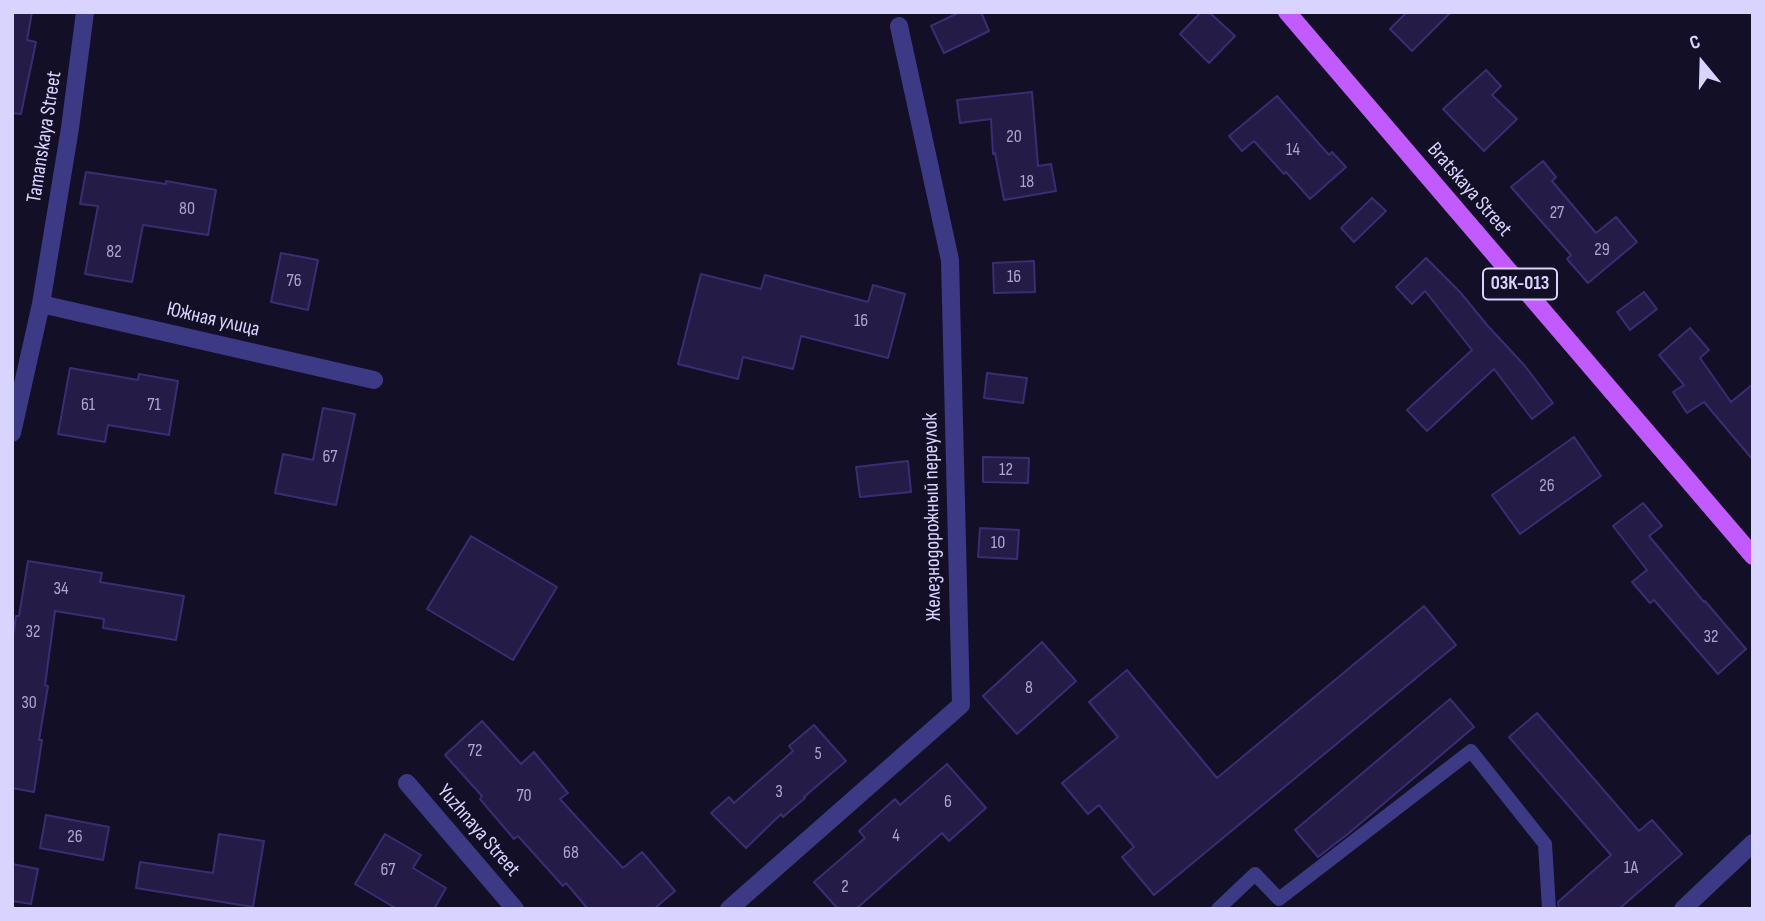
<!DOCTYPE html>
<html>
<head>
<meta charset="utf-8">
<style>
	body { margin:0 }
	#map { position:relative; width:1765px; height:921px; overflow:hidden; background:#130f26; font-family:"Sofia Sans Condensed",sans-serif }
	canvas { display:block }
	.frame { position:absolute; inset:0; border:14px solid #d9d4ff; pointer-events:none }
	.north { position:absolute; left:1667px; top:28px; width:70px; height:70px; -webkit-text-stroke:5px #130f26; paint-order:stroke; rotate:341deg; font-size:19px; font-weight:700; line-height:28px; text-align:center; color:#d9d4ff }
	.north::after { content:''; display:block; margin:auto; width:24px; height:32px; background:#d9d4ff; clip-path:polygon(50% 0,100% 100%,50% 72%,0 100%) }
</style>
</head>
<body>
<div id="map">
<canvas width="1765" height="921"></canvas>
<div class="frame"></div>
<div class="north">С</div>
</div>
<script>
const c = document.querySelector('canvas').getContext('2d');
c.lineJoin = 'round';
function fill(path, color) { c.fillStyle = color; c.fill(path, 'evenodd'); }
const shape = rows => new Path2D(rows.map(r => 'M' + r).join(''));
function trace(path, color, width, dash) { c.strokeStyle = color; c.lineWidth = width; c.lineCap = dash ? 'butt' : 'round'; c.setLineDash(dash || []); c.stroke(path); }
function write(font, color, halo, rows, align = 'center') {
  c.font = font + ' "Sofia Sans Condensed",sans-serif'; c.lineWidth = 6; c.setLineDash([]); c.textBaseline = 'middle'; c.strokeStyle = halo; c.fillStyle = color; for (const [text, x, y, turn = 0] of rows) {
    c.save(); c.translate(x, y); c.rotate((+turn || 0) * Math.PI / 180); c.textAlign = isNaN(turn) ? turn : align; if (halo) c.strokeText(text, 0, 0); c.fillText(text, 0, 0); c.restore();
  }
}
const building = shape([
	[12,12,32,12,27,40,36,42,21,114,12,113,12,12],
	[960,12,981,12,989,31,944,53,931,26,960,12],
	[1201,12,1209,12,1235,36,1209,63,1180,34,1201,12],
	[1407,12,1451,12,1412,51,1390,29,1407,12],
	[1486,70,1501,86,1492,95,1517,119,1484,151,1443,109,1486,70],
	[1032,92,1038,166,1051,164,1056,191,1004,200,995,153,993,154,991,119,960,123,957,100,1032,92],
	[1277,96,1329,155,1332,152,1346,167,1310,199,1286,172,1284,174,1254,141,1242,151,1229,136,1277,96],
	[1543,161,1556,177,1552,181,1596,233,1616,217,1637,242,1588,283,1567,259,1571,255,1511,187,1543,161],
	[86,172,166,184,166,181,216,190,208,235,143,225,132,282,85,274,98,206,80,204,86,172],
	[1372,198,1386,211,1354,242,1341,228,1372,198],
	[281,253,318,260,308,310,271,302,281,253],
	[1426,258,1460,292,1487,325,1525,366,1553,403,1532,419,1494,369,1427,431,1407,410,1472,350,1425,291,1412,304,1396,287,1426,258],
	[1034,261,1035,292,994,293,993,263,1034,261],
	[701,274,761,289,765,275,868,302,873,285,905,294,888,358,801,336,793,369,743,357,738,379,678,364,701,274],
	[1644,292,1657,309,1630,330,1617,312,1644,292],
	[1690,328,1709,350,1700,358,1731,402,1753,384,1753,460,1704,402,1687,413,1673,392,1684,385,1659,355,1690,328],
	[70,368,138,380,139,374,178,381,169,435,108,425,105,442,58,434,70,368],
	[987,373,1027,378,1023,403,984,398,987,373],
	[323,408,355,414,336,505,275,493,283,454,313,460,323,408],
	[1574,437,1601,476,1520,534,1492,495,1574,437],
	[983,457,1029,458,1028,483,983,482,983,457],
	[908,461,911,492,860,497,856,467,908,461],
	[1643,503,1662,526,1649,536,1704,602,1705,601,1746,649,1718,674,1654,600,1650,603,1632,582,1647,570,1613,526,1643,503],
	[980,528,1019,530,1017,559,978,557,980,528],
	[471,536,557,587,513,660,427,609,471,536],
	[28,561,102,573,100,582,184,596,176,640,103,628,104,619,55,611,45,685,48,686,39,740,42,740,34,792,12,788,12,643,16,616,19,616,28,561],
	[1424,606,1456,645,1154,895,1122,857,1134,847,1099,805,1088,814,1062,783,1118,737,1089,702,1127,670,1217,778,1424,606],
	[1042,642,1076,681,1017,734,983,696,1042,642],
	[1450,699,1474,727,1349,833,1318,857,1295,830,1450,699],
	[1537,713,1639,831,1652,820,1682,854,1619,909,1559,909,1558,902,1611,855,1509,737,1537,713],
	[482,721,521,764,534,752,568,793,560,799,623,868,642,852,675,891,654,909,588,909,566,883,563,886,518,836,514,839,480,799,482,796,445,755,482,721],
	[814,725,846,761,804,797,805,798,783,817,781,814,746,848,711,813,729,797,734,803,793,751,789,746,814,725],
	[947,764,986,808,949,841,942,833,856,909,838,909,814,882,865,838,859,831,895,799,900,805,947,764],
	[46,815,109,827,103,860,40,848,46,815],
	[219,834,264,841,253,907,136,888,140,862,213,873,219,834],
	[385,834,421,855,413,868,446,888,434,909,397,909,355,884,385,834],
	[12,864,38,869,31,904,12,901,12,864]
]);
fill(building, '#241b47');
trace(building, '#3b2d73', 2);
trace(shape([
	[1218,909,1255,874,1279,899,1471,751,1545,844,1549,909]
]), '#3d3a85', 14);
trace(shape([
	[41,304,374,380],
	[12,433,41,304,70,128,85,12],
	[407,783,515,909],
	[729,909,961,705,950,260,899,26],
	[1683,909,1753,843]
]), '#3d3a85', 18);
trace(shape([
	[1287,12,1753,556]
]), '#c25bff', 18);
write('18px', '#aca6d1', null, [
	["20",1014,137],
	["14",1293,150],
	["18",1027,182],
	["80",187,209],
	["27",1557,213],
	["29",1602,250],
	["82",114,252],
	["16",1014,277],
	["76",294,281],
	["16",861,321],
	["61",88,405],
	["71",154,405],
	["67",330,457],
	["12",1006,470],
	["26",1547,486],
	["10",998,543],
	["34",61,589],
	["32",33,632],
	["32",1711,637],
	["8",1029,688],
	["30",29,703],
	["72",475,751],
	["5",818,754],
	["3",779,792],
	["70",524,796],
	["6",948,802],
	["4",896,836],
	["26",75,837],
	["68",571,853],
	["1А",1631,868],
	["67",388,870],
	["2",845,887]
]);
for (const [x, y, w] of [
	[1520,284,74]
]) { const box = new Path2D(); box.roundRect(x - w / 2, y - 15.5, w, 31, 5); c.fillStyle = '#130f26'; c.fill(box); trace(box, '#d9d4ff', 2); }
write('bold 19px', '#d9d4ff', null, [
	["03К-013",1520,284]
]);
write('21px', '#d9d4ff', '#130f26', [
	["Tamanskaya Street",45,137,-81],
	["Bratskaya Street",1469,190,49],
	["Южная улица",213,320,13],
	["Железнодорожный переулок",933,517,-91],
	["Yuzhnaya Street",478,831,49]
]);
</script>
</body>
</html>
